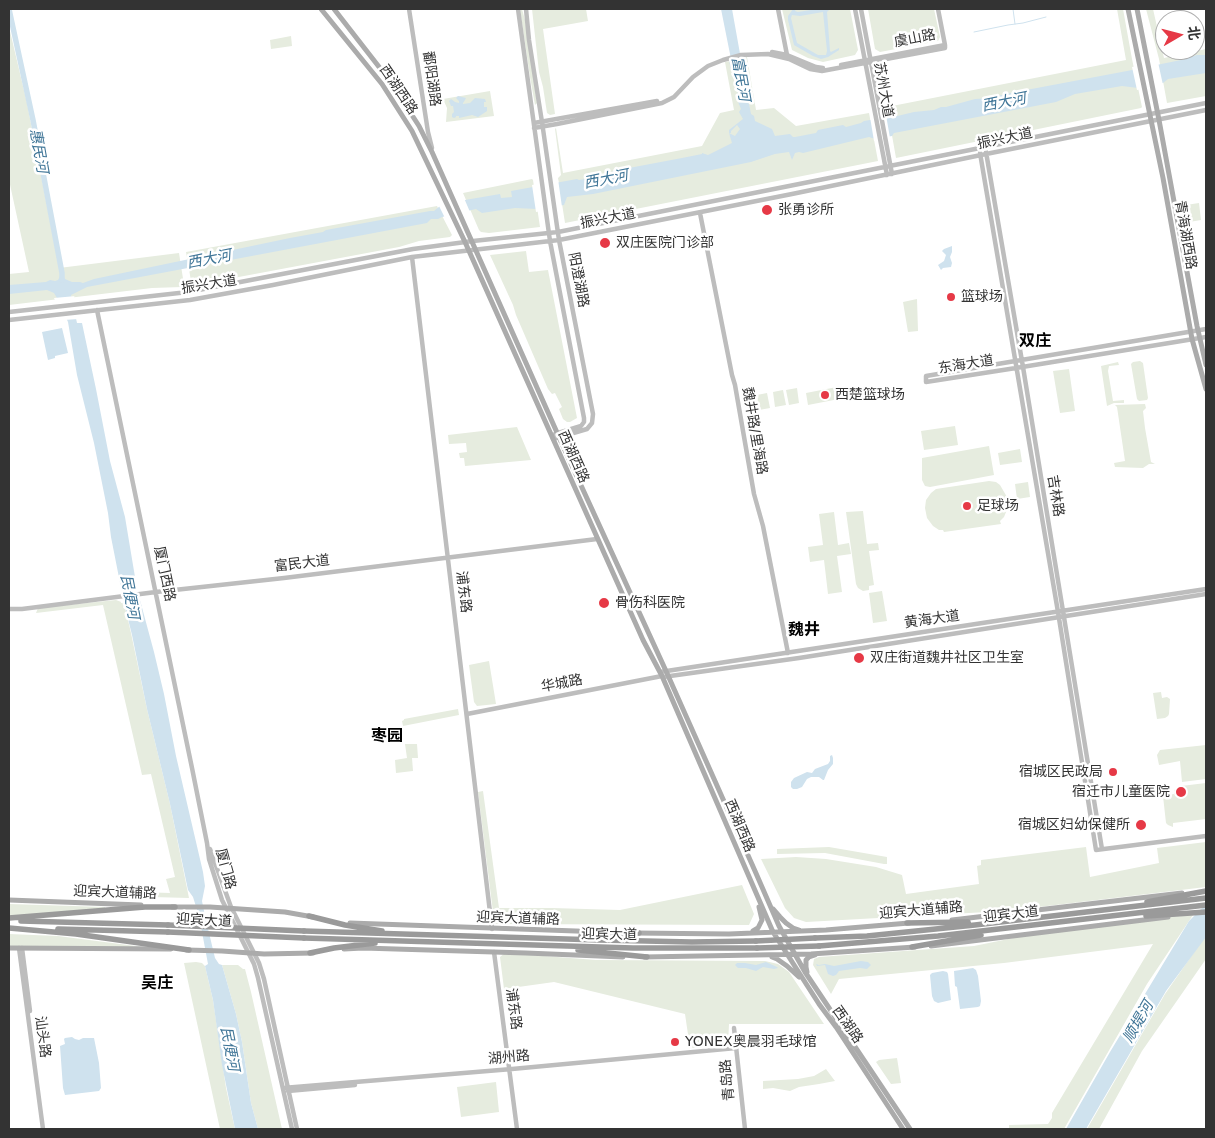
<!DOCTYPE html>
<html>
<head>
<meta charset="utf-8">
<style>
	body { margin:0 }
	#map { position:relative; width:1215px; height:1138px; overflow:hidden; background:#fff; font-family:"DejaVu Sans","Noto Sans SC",sans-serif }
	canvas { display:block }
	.frame { position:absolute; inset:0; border:10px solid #333; pointer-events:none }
	.north { position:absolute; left:1155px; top:10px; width:50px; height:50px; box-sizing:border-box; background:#fff; border:1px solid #adadad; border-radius:50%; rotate:82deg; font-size:14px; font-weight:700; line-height:20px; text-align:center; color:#333 }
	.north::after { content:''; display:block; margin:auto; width:18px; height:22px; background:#e63946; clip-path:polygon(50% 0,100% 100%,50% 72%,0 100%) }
</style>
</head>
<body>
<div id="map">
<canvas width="1215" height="1138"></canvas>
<div class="frame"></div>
<div class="north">北</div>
</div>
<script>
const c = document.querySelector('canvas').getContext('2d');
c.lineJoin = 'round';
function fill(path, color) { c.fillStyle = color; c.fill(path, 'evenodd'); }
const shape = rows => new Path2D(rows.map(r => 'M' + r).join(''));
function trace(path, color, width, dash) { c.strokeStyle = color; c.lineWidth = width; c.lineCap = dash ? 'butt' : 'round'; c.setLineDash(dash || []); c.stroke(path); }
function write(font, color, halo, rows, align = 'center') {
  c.font = font + ' "DejaVu Sans","Noto Sans SC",sans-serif'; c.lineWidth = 5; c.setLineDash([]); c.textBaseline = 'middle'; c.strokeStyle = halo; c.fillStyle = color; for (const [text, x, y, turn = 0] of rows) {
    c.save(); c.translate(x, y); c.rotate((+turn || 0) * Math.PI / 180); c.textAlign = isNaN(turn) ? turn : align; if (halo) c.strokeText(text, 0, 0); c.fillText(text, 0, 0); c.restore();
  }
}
fill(shape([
	[520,9,522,9,525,20,537,103,535,105,530,77],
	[532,9,586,9,588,21,543,29,555,114,550,115,547,113,543,87,539,72],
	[782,9,850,9,858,50,855,55,823,62,808,58,792,50],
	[868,9,934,9,940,37,938,41,880,52,875,49],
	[1117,9,1123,9,1132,59,1142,107,1141,108,896,158,887,107,1126,60],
	[1146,9,1153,9,1164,58,1206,49,1206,96,1167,103,1159,59],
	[9,27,27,103,59,268,179,253,184,285,182,287,152,288,9,305,9,274,29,272,9,180],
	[291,36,292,46,271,49,270,40],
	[747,57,756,110,774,108,796,126,869,113,878,161,565,223,558,178,561,175,555,129,556,128,563,173,702,146,720,113,734,110,725,62],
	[490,91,494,116,446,122,447,108,443,99],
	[532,179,533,180,540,227,489,233,481,232,479,230,463,193],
	[1199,203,1201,220,1189,222,1186,205],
	[437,206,452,235,450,237,419,241,399,247,196,285,193,284,191,281,186,252],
	[526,251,529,272,548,270,577,418,570,422,567,422,563,419,559,409,562,407,555,393,552,394,548,389,516,315,513,305,490,255],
	[917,299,918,331,908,332,903,302],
	[1140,361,1143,363,1148,398,1147,400,1139,401,1137,399,1131,364,1133,362],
	[1118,362,1119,365,1109,366,1108,371,1113,401,1124,400,1124,403,1114,403,1107,406,1101,366],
	[1069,369,1075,411,1060,413,1053,371],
	[842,386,844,398,808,405,806,393],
	[797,388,799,403,789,405,786,390],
	[783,390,786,405,775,407,773,392],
	[767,393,770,408,759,410,757,395],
	[1145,404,1146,408,1143,411,1145,428,1151,462,1155,464,1149,464,1143,468,1115,467,1114,463,1125,461,1117,407,1115,405],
	[955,426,958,445,924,450,921,431],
	[517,427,531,460,465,466,464,458,460,458,459,453,467,452,466,443,449,444,448,435],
	[989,446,994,475,930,487,925,486,922,480,922,458],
	[1020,449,1022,462,1000,465,998,453],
	[989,481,996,482,1000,485,1007,497,1008,507,1004,517,1000,521,1001,524,944,532,943,530,939,530,933,526,927,518,925,508,926,500,931,493,936,489],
	[1028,482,1030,497,1017,499,1015,484],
	[863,511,867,544,878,543,879,550,869,551,874,585,869,586,869,590,863,591,858,588,856,584,846,512],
	[834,512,838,545,849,543,851,554,837,556,842,592,828,594,824,560,810,562,808,547,823,545,819,514],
	[882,591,887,621,873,623,869,593],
	[116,600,124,603,131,633,147,709,170,804,189,898,114,896,112,896,111,894,111,891,170,893,166,879,175,877,151,774,142,775,103,605,36,613,38,608],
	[489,661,496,704,477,706,474,702,469,665],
	[1161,692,1162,698,1167,697,1170,699,1169,714,1168,716,1165,718,1157,719,1153,693],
	[458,709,459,715,403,726,402,721,404,720,404,719],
	[405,744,417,744,418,758,412,758,413,771,396,773,395,760,407,758],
	[1206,745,1206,779,1182,782,1180,761,1159,765,1157,755,1160,750],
	[1206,783,1206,819,1173,823,1173,827,1168,825,1166,823,1163,796,1174,794,1174,790,1181,786],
	[483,791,499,908,552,908,620,910,742,885,754,914,749,925,495,924,494,920,478,792],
	[1206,842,1206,887,1005,911,806,922,794,918,785,908,761,859,796,857,826,859,876,867,902,875,906,894,979,884,977,866,981,865,981,860,1086,847,1090,877,1159,863,1157,848],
	[829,847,887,857,887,864,884,864,825,853,777,854,777,849],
	[9,904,105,907,105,910,9,917],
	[1191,914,1193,915,1147,984,1064,1129,1009,1129,1009,1125,1048,1124,1052,1118,1052,1113,1153,944,1004,963,839,979,831,994,813,965,814,959,819,957,974,946,1043,932],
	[9,934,58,936,151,948,9,946],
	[1206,935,1206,959,1142,1051,1099,1129,1087,1129,1165,994],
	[505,953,596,960,765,961,778,964,789,972,824,1024,729,1024,728,1045,690,1048,685,1014,554,982,504,989,500,957],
	[196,962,202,963,205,966,213,1000,226,1088,235,1129,220,1129,184,963],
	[222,965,238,965,243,969,245,969,251,992,282,1129,258,1129,251,1103,242,1042,236,1014],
	[897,1058,901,1083,891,1084,876,1062,879,1060],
	[826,1069,835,1081,819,1084,799,1087,790,1091,773,1088,763,1089,763,1081,798,1079,814,1076],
	[496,1082,499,1112,461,1117,457,1087]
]), '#e6ecdf');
fill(shape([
	[721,9,732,9,744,76,742,79,746,101,749,104,751,114,754,116,755,121,772,129,775,136,790,134,793,137,795,137,816,133,818,130,843,125,846,127,861,123,864,121,887,117,889,118,914,112,934,110,941,107,946,107,975,99,992,98,1005,94,1127,71,1181,60,1197,55,1206,55,1206,73,1168,79,1163,83,1138,88,1122,86,1075,94,1056,102,894,133,892,136,875,139,869,137,803,153,799,152,795,153,792,160,789,152,775,154,751,162,593,194,567,197,564,205,537,209,515,208,482,213,476,209,442,217,438,219,431,219,427,223,87,287,71,295,77,323,82,323,96,389,110,461,125,517,137,589,154,652,164,694,176,756,203,872,205,886,202,901,205,916,215,958,219,964,222,965,236,1014,242,1042,251,1103,258,1129,235,1129,222,1065,213,1000,205,966,208,964,199,916,193,897,188,890,170,804,147,709,132,635,124,603,111,537,108,513,94,443,77,375,68,322,57,298,54,293,47,290,9,294,9,285,46,282,50,280,55,281,58,280,62,273,65,279,72,282,80,282,83,283,94,279,290,238,323,232,326,230,430,211,434,211,440,206,465,200,500,194,501,198,512,197,511,191,577,179,579,180,609,175,613,171,682,158,702,154,702,153,708,155,732,143,729,133,735,136,740,129,737,125,731,131,731,133,729,133,729,130,743,119,739,112,741,109,736,97,738,95,734,73,731,70,729,60,731,59],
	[793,9,796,9,795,11,798,12,817,9,835,9,829,10,827,12,830,51,831,52,839,48,839,50,828,57,821,59,813,56,794,45,788,20,788,16],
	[823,12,827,51,826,55,818,55,797,43,791,18,792,15,800,16],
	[458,96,466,98,465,100,463,103,463,104,470,103,475,98,485,99,486,102,484,102,484,107,487,107,487,111,478,117,472,115,459,118,459,116,456,116,456,117,454,118,452,117,452,114,454,112,453,106,451,106,449,101,451,99,455,102,459,103,459,101,456,98],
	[952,246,952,252,950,257,952,263,951,267,943,268,941,270,938,265,944,261,946,255,942,251,944,249],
	[62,328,68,353,55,356,55,358,48,360,42,332],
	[832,755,833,758,833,764,828,770,824,780,823,780,819,777,811,777,807,779,802,787,797,789,793,789,791,787,791,782,794,778,807,772,812,773,815,769,828,764,830,761,830,756],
	[1206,904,1206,937,1166,991,1086,1129,1066,1129,1110,1052,1189,921],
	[861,961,868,962,871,965,867,969,860,968,839,971,836,975,833,976,828,974,825,965,817,966,816,964,819,965,825,964,834,966],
	[766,962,777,967,778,968,774,969,763,967,756,971,746,968,738,968,735,965,737,963,745,963,756,965],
	[973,968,976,970,978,976,981,1001,980,1006,978,1007,960,1009,957,987,955,986,954,971],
	[943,971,947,972,948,974,951,1000,938,1003,934,1001,932,996,930,975,932,973],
	[72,1037,75,1039,79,1040,83,1038,94,1038,99,1063,101,1088,99,1091,65,1095,63,1088,60,1046,65,1044,64,1039,65,1038]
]), '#cfe2ee');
fill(shape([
	[1158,62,1163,85,1137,90,1132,67],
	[886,115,890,138,874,141,870,117],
	[558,179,562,207,536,212,532,185],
	[464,198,470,212,445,218,438,204],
	[74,296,78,319,64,320,54,298,76,296],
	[140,588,143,600,121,603,119,591]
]), '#fff');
trace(shape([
	[1013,9,1015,24],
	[974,32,1008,25,1023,23,1046,17]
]), '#cfe2ee', 1);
trace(shape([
	[9,9,33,120,62,273,62,280]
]), '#cfe2ee', 5.5);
trace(shape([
	[409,9,428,132,432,148],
	[518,9,550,241,584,418,584,422,581,426,555,434],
	[526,9,529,40,542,122,559,240,593,414,592,423,587,429,553,439],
	[778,9,787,55],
	[855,9,887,175],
	[861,9,892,174],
	[938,9,945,45],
	[772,52,787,55,816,67,823,68],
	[841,65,945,45],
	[534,123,657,101],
	[534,128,557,124,662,103,674,97,693,77,708,66,723,60,741,55,768,54,789,59,810,69,822,71,945,48,945,45],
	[986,152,1023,367,1102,849],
	[980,153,1058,612,1096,850,1206,836],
	[700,213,732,375,735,385,754,494,763,526,788,653],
	[412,257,492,929],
	[97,310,192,768,207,843,209,859,222,900,254,964,258,978,292,1129],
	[9,312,188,292,413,249,473,241,558,232,1206,103],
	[9,320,190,300,273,285,412,257,559,240,792,194,986,154,1206,110],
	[1206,329,926,376,926,382,1016,368,1206,337],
	[9,609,22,609,156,592,284,578,597,539],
	[660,672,1206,589],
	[663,677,799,658,1206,594],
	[467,714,662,676],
	[210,849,231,907,259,963,264,979,297,1129],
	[19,948,43,1129],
	[22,948,30,1011],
	[494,952,517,1129],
	[734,1028,745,1129],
	[283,1088,512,1069,736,1048],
	[288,1091,355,1085]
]), '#bdbdbd', 4.5);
trace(shape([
	[321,9,382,84,412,131,465,242,643,640,662,676,773,932,819,1004,836,1027,903,1129],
	[334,9,390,81,419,126,432,152,563,446,666,671,755,871,779,926,805,972,910,1129],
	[1128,9,1163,178,1192,339,1206,389],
	[1137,9,1159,120,1197,326,1206,365],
	[9,900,141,905],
	[172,907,210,907,285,912,313,917],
	[773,909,780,917,786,923,793,928,799,930],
	[952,920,1182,893],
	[350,923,604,932],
	[753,931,758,928,762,920,759,907],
	[635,933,729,934,826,930,909,923],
	[931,946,1168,917],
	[9,948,171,949],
	[344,949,363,948,526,953,623,957],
	[187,950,222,951,264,954,313,953],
	[644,957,811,954,915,947],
	[772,957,777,959,787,966,799,977],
	[807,972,806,967,806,960,809,957,815,955]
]), '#ababab', 5);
trace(shape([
	[1147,902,1206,891],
	[309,916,345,925,382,931],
	[1146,916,1206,912],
	[9,918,145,907,175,907],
	[21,921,168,925],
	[907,923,968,922],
	[9,928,76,934,189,950],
	[58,929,168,932],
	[304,931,599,940,692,942,756,941],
	[581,936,639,933],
	[304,938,633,948,757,948],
	[815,938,867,936,975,925,1206,898],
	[819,946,938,936,1206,905],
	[912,947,981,935],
	[578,950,647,957],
	[310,953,334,948,375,943]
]), '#9a9a9a', 5.5);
trace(shape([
	[168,925,304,931],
	[168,932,304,938],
	[756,941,815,938],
	[757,948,819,946]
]), '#9a9a9a', 5.5);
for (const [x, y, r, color] of [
	[767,210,6,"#e63946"],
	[605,243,6,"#e63946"],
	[951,297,5,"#e63946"],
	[825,395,5,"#e63946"],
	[967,506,5,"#e63946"],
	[604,603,6,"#e63946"],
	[859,658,6,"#e63946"],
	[1113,772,5,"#e63946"],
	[1181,792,6,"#e63946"],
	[1141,825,6,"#e63946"],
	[675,1042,5,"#e63946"]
]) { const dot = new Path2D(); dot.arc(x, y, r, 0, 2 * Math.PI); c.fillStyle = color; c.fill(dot); trace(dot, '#fff', 2); }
write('14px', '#333', '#fff', [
	["虞山路",915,39,-11],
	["鄱阳湖路",431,79,82],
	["西湖西路",398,90,56],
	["苏州大道",883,90,80],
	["振兴大道",1005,139,-12],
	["振兴大道",608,219,-11],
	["青海湖西路",1185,235,80],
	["阳澄湖路",578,280,79],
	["振兴大道",209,285,-9],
	["东海大道",966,365,-9],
	["魏井路/里海路",754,431,80],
	["西湖西路",573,457,66],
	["吉林路",1055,496,81],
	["富民大道",302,564,-7],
	["厦门西路",164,574,78],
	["浦东路",463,592,83],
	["黄海大道",932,620,-8],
	["华城路",562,684,-11],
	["西湖西路",739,826,67],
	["厦门路",225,869,75],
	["迎宾大道辅路",115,893,2],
	["迎宾大道辅路",921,911,-5],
	["迎宾大道",1011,915,-7],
	["迎宾大道辅路",518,919,2],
	["迎宾大道",204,921,3],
	["迎宾大道",609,935,1],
	["浦东路",513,1009,82],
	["西湖路",847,1025,55],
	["汕头路",42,1037,82],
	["湖州路",509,1058,-5],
	["青岛路",728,1080,-96]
]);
write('14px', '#333', '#fff', [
	["张勇诊所",778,210],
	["双庄医院门诊部",616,243],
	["篮球场",961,297],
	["西楚篮球场",835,395],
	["足球场",977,506],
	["骨伤科医院",615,603],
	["双庄街道魏井社区卫生室",870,658],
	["宿城区民政局",1103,772,"right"],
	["宿迁市儿童医院",1170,792,"right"],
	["宿城区妇幼保健所",1130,825,"right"],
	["YONEX奥晨羽毛球馆",685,1042]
], 'left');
write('italic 15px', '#3f7597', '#fff', [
	["富民河",740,79,80],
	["西大河",1004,103,-11],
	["惠民河",38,151,80],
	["西大河",606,180,-11],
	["西大河",209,260,-11],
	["民便河",129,597,79],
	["顺堤河",1139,1022,-60],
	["民便河",229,1049,79]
]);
write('bold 16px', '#000', '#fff', [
	["双庄",1035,342],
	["魏井",804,631],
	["枣园",387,737],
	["吴庄",157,984]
]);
</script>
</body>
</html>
